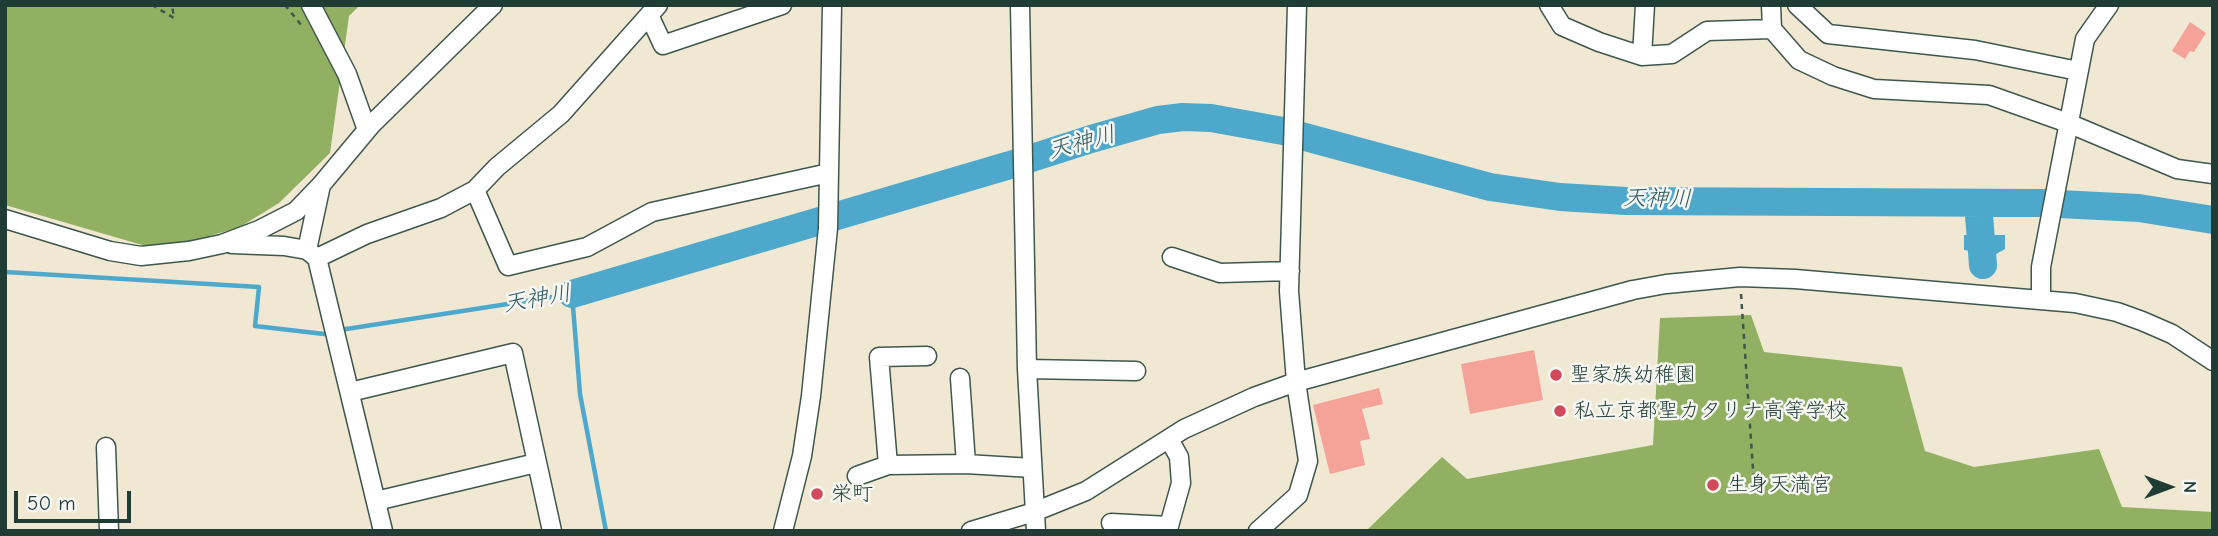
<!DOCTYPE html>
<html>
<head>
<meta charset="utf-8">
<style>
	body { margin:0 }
	#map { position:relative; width:2218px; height:536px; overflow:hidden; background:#f1e8d4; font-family:"Comic Neue",sans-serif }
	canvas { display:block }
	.frame { position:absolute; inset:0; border:7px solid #1f3d34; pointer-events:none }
	.north { position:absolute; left:2134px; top:452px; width:70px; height:70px; -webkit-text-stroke:5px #f6f6f2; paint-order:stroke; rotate:90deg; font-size:19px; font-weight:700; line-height:28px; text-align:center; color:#1f3d34 }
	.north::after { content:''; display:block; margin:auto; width:24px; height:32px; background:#1f3d34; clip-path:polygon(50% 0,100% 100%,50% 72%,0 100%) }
	.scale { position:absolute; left:14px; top:491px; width:117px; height:32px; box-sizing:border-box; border:4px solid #1f3d34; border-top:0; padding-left:9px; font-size:21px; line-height:24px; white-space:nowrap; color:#1f3d34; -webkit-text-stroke:5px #f6f6f2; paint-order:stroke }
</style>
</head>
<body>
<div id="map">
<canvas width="2218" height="536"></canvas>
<div class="frame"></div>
<div class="north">N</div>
<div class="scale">50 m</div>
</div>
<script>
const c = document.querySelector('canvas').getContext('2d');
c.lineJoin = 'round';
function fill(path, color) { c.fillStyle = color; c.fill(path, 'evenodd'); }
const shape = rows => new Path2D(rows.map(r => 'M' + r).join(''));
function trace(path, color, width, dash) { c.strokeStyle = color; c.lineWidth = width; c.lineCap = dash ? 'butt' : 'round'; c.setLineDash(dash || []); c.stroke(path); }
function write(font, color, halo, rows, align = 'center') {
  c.font = font + ' "Comic Neue","Klee One",sans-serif'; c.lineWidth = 5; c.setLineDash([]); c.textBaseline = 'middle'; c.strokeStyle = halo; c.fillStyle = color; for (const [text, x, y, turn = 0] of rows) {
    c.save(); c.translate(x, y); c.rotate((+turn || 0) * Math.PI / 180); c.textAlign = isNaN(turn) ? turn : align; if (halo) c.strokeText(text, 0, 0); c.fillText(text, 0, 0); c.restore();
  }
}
fill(shape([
	[5,5,360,5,349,16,330,153,279,203,240,227,172,247,149,247,5,205],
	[1751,315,1764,352,1902,367,1925,451,1974,467,2099,449,2122,507,2213,512,2213,531,1366,531,1442,457,1467,479,1653,445,1660,318]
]), '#92b062');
fill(shape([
	[1964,235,2005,235,2005,249,1991,257,1991,265,1978,265,1978,258,1971,251,1964,250]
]), '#4da8cb');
trace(shape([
	[5,272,259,287,255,326,324,334,332,332],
	[340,330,572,294,580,394,606,531]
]), '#4da8cb', 4.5);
trace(shape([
	[1978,203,1983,265],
	[572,294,1010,165,1091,139,1158,120,1183,117,1211,118,1283,131,1490,187,1560,197,1626,201,2039,203,2139,208,2213,220]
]), '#4da8cb', 28);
fill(shape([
	[2190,22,2206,33,2194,52,2190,51,2185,59,2172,51],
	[1534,350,1543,400,1470,414,1461,364],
	[1379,388,1383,404,1362,409,1370,439,1360,441,1365,465,1330,474,1313,405]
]), '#f5a298');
const minor = shape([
	[311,5,347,74,367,130],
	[1020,5,1027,369,1036,531],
	[1549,5,1562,26,1599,42,1642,56,1672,54,1707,31,1772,29],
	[1771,5,1772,29,1799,60,1833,76,1874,89,1989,95,2068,123,2177,169,2213,174],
	[1797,5,1828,34,1975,50,2078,71],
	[649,15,663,45,782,5],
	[1642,56,1645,5],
	[321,185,307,250,317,258,383,531],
	[475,190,508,266,587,247,652,212,829,173],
	[5,219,110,251,141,256,189,251,222,244,259,230,296,211,321,185,372,124,493,5],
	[232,244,284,246,307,250],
	[1172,257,1220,273,1290,271],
	[317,258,367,234,441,208,475,190,497,167,561,114,658,5],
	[2041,299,2041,267,2085,39,2109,5],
	[1027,369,1136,371],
	[960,378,966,464],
	[350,392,513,353,552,531],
	[106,447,109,531],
	[888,465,879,357,927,356],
	[857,476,888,465,966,464,1032,468],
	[376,501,536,463],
	[1111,523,1169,526,1181,483,1179,457,1169,439],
	[783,531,802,456,811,396,828,228,832,5],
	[971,531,1034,512,1086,491,1184,429,1254,397,1296,382,1633,290,1666,284,1740,277,1795,279,2075,303,2117,312,2142,321,2172,334,2213,361],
	[1258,531,1298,495,1308,461,1296,382,1289,291,1297,5]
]);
trace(minor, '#3e574c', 21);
trace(shape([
	[152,5,174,18,172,5],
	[285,5,302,26],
	[1741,294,1754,484]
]), '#3e574c', 2.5, [5, 5]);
trace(minor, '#fff', 18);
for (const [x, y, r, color] of [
	[1556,375,7,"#d1495b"],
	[1560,411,7,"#d1495b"],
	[1713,485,7,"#d1495b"],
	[817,494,7,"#d1495b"]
]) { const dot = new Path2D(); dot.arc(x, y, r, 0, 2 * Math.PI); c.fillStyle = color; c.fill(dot); trace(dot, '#f6f6f2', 2.5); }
write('21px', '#1f3d34', '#f6f6f2', [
	["聖家族幼稚園",1570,375],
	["私立京都聖カタリナ高等学校",1574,411],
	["生身天満宮",1727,485],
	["栄町",831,494]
], 'left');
write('italic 23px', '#2d5d61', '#f6f6f2', [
	["天神川",1082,143,-15],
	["天神川",1657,199,1],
	["天神川",537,299,-10]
]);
</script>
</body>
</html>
